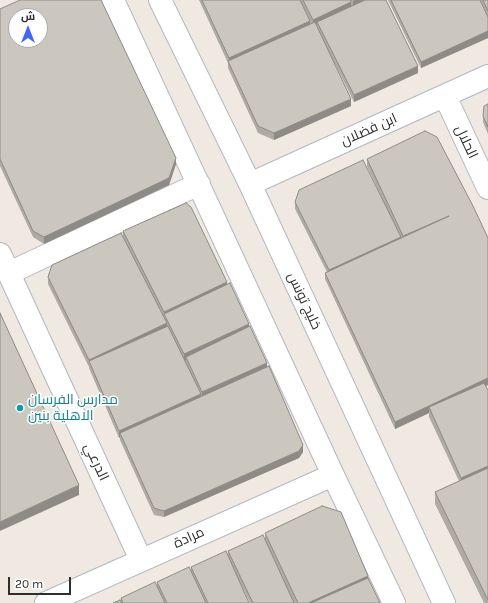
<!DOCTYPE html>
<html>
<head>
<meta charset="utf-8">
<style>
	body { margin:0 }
	#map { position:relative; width:488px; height:603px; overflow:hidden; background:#efe9e1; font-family:Karla,Cairo,sans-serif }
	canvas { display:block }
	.north { position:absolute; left:8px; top:8px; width:40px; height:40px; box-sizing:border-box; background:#fff; border:1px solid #ababab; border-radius:50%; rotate:0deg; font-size:11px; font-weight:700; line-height:16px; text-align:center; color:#2e2e2e }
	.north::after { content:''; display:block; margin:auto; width:14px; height:18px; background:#4264fb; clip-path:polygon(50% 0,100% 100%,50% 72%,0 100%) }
	.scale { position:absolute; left:8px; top:577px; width:63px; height:18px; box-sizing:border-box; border:2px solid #2e2e2e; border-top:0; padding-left:5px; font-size:12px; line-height:14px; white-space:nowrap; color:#2e2e2e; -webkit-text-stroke:3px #fff; paint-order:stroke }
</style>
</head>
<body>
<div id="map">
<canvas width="488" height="603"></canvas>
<div class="north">ش</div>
<div class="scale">20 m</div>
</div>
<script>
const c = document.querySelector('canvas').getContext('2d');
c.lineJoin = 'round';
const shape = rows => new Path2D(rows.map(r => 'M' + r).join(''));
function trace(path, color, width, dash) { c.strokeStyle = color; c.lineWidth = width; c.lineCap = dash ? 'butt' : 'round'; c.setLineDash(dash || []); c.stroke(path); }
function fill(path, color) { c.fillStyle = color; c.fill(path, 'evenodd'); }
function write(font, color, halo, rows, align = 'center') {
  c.font = font + ' Karla,Cairo,sans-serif'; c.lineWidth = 3; c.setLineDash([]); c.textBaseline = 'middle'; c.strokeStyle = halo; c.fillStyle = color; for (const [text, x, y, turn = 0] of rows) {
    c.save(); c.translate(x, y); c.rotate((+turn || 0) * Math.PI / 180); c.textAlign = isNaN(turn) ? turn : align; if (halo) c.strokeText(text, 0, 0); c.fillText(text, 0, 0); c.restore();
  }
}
const street = shape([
	[113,0,333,475,394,603],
	[160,0,250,184,444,603],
	[445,96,488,188],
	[250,184,488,76],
	[0,254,141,560],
	[9,273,199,184],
	[46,603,333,475]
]);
trace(street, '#b4b7c1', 24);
trace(street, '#fff', 22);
fill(shape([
	[199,0,386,0,418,73,354,102,334,62,351,106,274,140,258,133,228,68,228,63],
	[388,0,488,0,488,38,421,68],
	[0,9,176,164,169,185,44,244,33,237,0,166],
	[488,104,488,134,483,122,483,116],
	[367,159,488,238,488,385,486,386,488,390,488,603,484,603,435,504,435,492,459,481,429,417,429,413,395,429,325,279,325,273,327,272,295,209,295,202,383,200,367,166],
	[123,231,227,284,249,327,267,366,303,452,299,458,164,517,154,515,120,440,120,437,119,438,89,368,89,366,89,367,48,284,48,277,123,237],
	[265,533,368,578,380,603,294,603,276,563,294,603,250,603,239,580,249,603,113,603,121,600,121,598,157,585,157,582,191,570,191,567,228,557,228,551,265,539]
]), '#afaba4');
fill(shape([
	[355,0,369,0,353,8,353,1],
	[351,2,351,8,317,22,317,25,313,27,313,20],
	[310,21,310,27,229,63,229,58],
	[488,31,488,38,421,68,421,62],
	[418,66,418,73,354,102,354,95],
	[351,99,351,106,274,140,274,133],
	[176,158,176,164,169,185,44,244,44,237],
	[401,237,401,243,329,277,329,270],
	[227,282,227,289,164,314,164,318,164,312],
	[167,323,167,330,89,361,89,367,89,360],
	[249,324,249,331,186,357,186,360,184,361,184,354],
	[267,363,267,370,202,399,202,392],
	[488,378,488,385,431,412,429,407,429,413,395,429,395,422],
	[201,394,201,401,120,433,120,437,119,438,119,431],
	[303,445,303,452,299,458,164,517,164,511],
	[488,466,488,476,461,487,461,478],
	[79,485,79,495,0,531,0,522],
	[368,576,368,583,323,603,308,603]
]), '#8e8b86');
const building = shape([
	[20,0,101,0,176,158,169,178,44,237,33,231,0,159,0,9,20,0],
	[16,16,40,16,40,40,16,40,16,16],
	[202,0,300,0,310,21,229,58,202,0],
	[303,0,351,0,351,2,313,20,303,0],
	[365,0,386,0,418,66,354,95,317,22,365,0],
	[391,0,480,0,488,17,488,31,421,62,391,0],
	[483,0,488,0,488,11,483,0],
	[315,22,351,99,274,133,258,126,228,61,315,22],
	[488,104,488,127,483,116,484,106,488,104],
	[425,131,437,137,473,206,488,238,488,378,395,422,325,273,449,216,403,236,367,159,425,131],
	[363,160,401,237,329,270,295,202,299,190,363,160],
	[186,203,191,207,227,282,164,312,123,231,186,203],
	[121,233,167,323,89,360,48,277,52,265,121,233],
	[230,283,249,324,184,354,164,314,230,283],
	[0,313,79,485,0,522,0,313],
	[168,326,201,394,119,431,89,361,168,326],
	[250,326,267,363,202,392,186,357,250,326],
	[269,366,303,445,299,451,164,511,154,508,120,433,269,366],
	[484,383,488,390,488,466,461,478,429,407,484,383],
	[488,468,488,600,435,492,488,468],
	[322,506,341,512,368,576,308,603,298,603,265,533,322,506],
	[263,535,294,603,253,603,228,551,263,535],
	[226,551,249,603,208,603,191,567,226,551],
	[189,567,206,603,167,603,157,582,189,567],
	[368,578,380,603,311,603,368,578],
	[155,582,165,603,123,603,121,598,155,582],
	[120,600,122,603,113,603,120,600]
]);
fill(building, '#cbc7bf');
trace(building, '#8e8b86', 1);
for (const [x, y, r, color] of [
	[20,408,4,"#0f9aa8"]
]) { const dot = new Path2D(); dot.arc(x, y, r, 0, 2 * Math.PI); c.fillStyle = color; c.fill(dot); trace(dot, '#fff', 1.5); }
write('14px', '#2e2e2e', '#fff', [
	["ابن فضلان",369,130,-24],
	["الحلال",466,142,65],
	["خليج تونس",304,301,65],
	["الدرعي",96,462,65],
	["مرادة",189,538,-24]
]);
write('14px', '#0d838f', '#fff', [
	["مدارس الفرسان",28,400],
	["الاهلية بنين",28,416]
], 'left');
</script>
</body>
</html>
